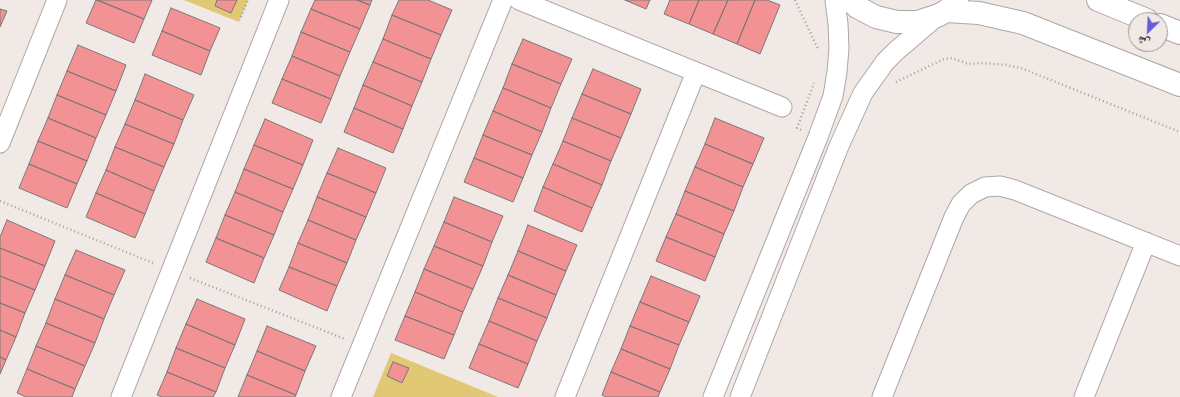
<!DOCTYPE html>
<html>
<head>
<meta charset="utf-8">
<style>
	body { margin:0 }
	#map { position:relative; width:1180px; height:397px; overflow:hidden; background:#f1e9e5; font-family:"Open Sans","Noto Naskh Arabic",sans-serif }
	canvas { display:block }
	.north { position:absolute; left:1128px; top:12px; width:40px; height:40px; box-sizing:border-box; background:#f1e9e5; border:1px solid #999390; border-radius:50%; rotate:204deg; font-size:11px; font-weight:700; line-height:16px; text-align:center; color:#141110 }
	.north::after { content:''; display:block; margin:auto; width:14px; height:18px; background:#625ed7; clip-path:polygon(50% 0,100% 100%,50% 72%,0 100%) }
</style>
</head>
<body>
<div id="map">
<canvas width="1180" height="397"></canvas>
<div class="north">ش</div>
</div>
<script>
const c = document.querySelector('canvas').getContext('2d');
c.lineJoin = 'round';
function fill(path, color) { c.fillStyle = color; c.fill(path, 'evenodd'); }
const shape = rows => new Path2D(rows.map(r => 'M' + r).join(''));
function trace(path, color, width, dash) { c.strokeStyle = color; c.lineWidth = width; c.lineCap = dash ? 'butt' : 'round'; c.setLineDash(dash || []); c.stroke(path); }
fill(shape([
	[184,0,248,0,239,22],
	[391,353,498,397,373,397]
]), '#e0c875');
const building = shape([
	[96,0,144,19,134,43,86,23,96,0],
	[98,0,152,0,144,19,98,0],
	[217,0,237,0,231,13,215,6,217,0],
	[315,0,357,0,370,5,360,29,311,9,315,0],
	[357,0,372,0,370,5,357,0],
	[399,0,428,0,452,10,441,35,392,15,399,0],
	[625,0,650,0,646,9,625,0],
	[670,0,699,0,689,24,664,14,670,0],
	[699,0,728,0,713,34,689,24,699,0],
	[728,0,755,0,737,44,713,34,728,0],
	[755,0,767,0,780,5,760,54,737,44,755,0],
	[171,8,220,28,210,51,162,31,171,8],
	[0,9,7,11,0,27,0,9],
	[311,9,360,29,350,52,301,32,311,9],
	[392,15,441,35,431,59,383,39,392,15],
	[162,31,210,51,201,75,152,55,162,31],
	[301,32,350,52,340,76,292,56,301,32],
	[383,39,431,59,422,82,373,62,383,39],
	[523,39,572,59,561,84,512,64,523,39],
	[78,45,126,65,116,91,67,71,78,45],
	[292,56,340,76,331,99,282,79,292,56],
	[373,62,422,82,412,106,363,85,373,62],
	[512,64,561,84,551,108,503,88,512,64],
	[593,69,641,89,631,114,582,94,593,69],
	[67,71,116,91,106,115,57,95,67,71],
	[145,74,194,95,183,120,135,100,145,74],
	[282,79,331,99,321,123,272,103,282,79],
	[363,85,412,106,403,129,354,108,363,85],
	[503,88,551,108,542,132,493,111,503,88],
	[582,94,631,114,621,138,572,118,582,94],
	[57,95,106,115,96,138,48,118,57,95],
	[135,100,183,120,174,144,125,124,135,100],
	[354,108,403,129,393,153,344,132,354,108],
	[493,111,542,132,532,155,483,135,493,111],
	[48,118,96,138,87,161,38,141,48,118],
	[572,118,621,138,611,161,563,141,572,118],
	[715,118,764,138,753,164,705,144,715,118],
	[265,119,313,140,303,165,254,145,265,119],
	[125,124,174,144,164,167,115,147,125,124],
	[483,135,532,155,523,178,474,158,483,135],
	[38,141,87,161,77,184,29,164,38,141],
	[563,141,611,161,602,185,553,164,563,141],
	[705,144,753,164,743,187,695,167,705,144],
	[254,145,303,165,293,189,244,169,254,145],
	[115,147,164,167,154,191,106,170,115,147],
	[338,148,386,168,376,193,327,173,338,148],
	[474,158,523,178,513,202,464,182,474,158],
	[29,164,77,184,67,208,19,188,29,164],
	[553,164,602,185,592,208,543,187,553,164],
	[695,167,743,187,734,211,685,191,695,167],
	[244,169,293,189,283,212,235,192,244,169],
	[106,170,154,191,145,214,96,193,106,170],
	[327,173,376,193,366,217,317,197,327,173],
	[543,187,592,208,582,232,534,211,543,187],
	[685,191,734,211,724,234,676,214,685,191],
	[235,192,283,212,274,235,225,215,235,192],
	[96,193,145,214,135,238,86,217,96,193],
	[317,197,366,217,356,240,308,220,317,197],
	[454,197,503,216,492,242,444,222,454,197],
	[676,214,724,234,715,257,666,237,676,214],
	[225,215,274,235,264,258,216,238,225,215],
	[7,220,55,241,45,266,0,248,0,237,7,220],
	[308,220,356,240,347,263,298,243,308,220],
	[444,222,492,242,483,266,434,246,444,222],
	[528,225,577,245,566,271,518,251,528,225],
	[666,237,715,257,705,281,656,261,666,237],
	[216,238,264,258,254,283,206,262,216,238],
	[298,243,347,263,337,286,289,267,298,243],
	[434,246,483,266,473,289,424,269,434,246],
	[0,248,45,266,35,290,0,276,0,248],
	[76,250,125,270,114,295,65,275,76,250],
	[518,251,566,271,556,295,508,275,518,251],
	[289,267,337,286,327,311,279,290,289,267],
	[424,269,473,289,463,312,415,292,424,269],
	[65,275,114,295,104,319,55,299,65,275],
	[508,275,556,295,547,318,498,298,508,275],
	[0,276,35,290,25,313,0,303,0,276],
	[651,276,700,296,689,322,640,302,651,276],
	[415,292,463,312,454,335,405,316,415,292],
	[498,298,547,318,537,341,489,321,498,298],
	[55,299,104,319,95,343,46,323,55,299],
	[197,299,245,319,235,345,186,324,197,299],
	[640,302,689,322,679,345,630,326,640,302],
	[0,303,25,313,16,337,0,330,0,303],
	[405,316,454,335,444,359,395,340,405,316],
	[489,321,537,341,528,364,479,344,489,321],
	[46,323,95,343,85,366,36,346,46,323],
	[186,324,235,345,225,368,176,348,186,324],
	[267,326,316,346,305,371,257,351,267,326],
	[630,326,679,345,670,369,621,349,630,326],
	[0,330,16,337,6,360,0,357,0,330],
	[479,344,528,364,518,388,469,368,479,344],
	[36,346,85,366,75,389,27,369,36,346],
	[176,348,225,368,216,392,167,372,176,348],
	[621,349,670,369,660,392,611,372,621,349],
	[257,351,305,371,296,395,247,375,257,351],
	[0,357,6,360,0,374,0,357],
	[393,362,409,368,402,383,387,376,393,362],
	[27,369,75,389,72,397,26,397,17,393,27,369],
	[167,372,216,392,213,397,162,397,157,395,167,372],
	[611,372,660,392,658,397,606,397,602,395,611,372],
	[247,375,296,395,295,397,238,397,247,375]
]);
fill(building, '#f39294');
trace(building, '#7e7675', 1);
const street = shape([
	[519,0,782,107],
	[0,143,57,0],
	[121,397,279,0],
	[341,397,503,0],
	[565,397,696,72],
	[713,397,818,137,833,96,837,72,839,48,838,24,835,0],
	[740,397,839,146,863,93,885,62,896,51,936,17],
	[882,397,954,217,961,204,971,194,985,187,1000,186,1015,190,1180,256],
	[1084,397,1146,242]
]);
const secondary = shape([
	[850,0,857,7,876,17,897,22,918,22,939,15,946,11,957,2],
	[1098,0,1147,20],
	[946,11,979,13,1023,23,1180,85],
	[1160,25,1180,33]
]);
trace(street, '#afa7a4', 21);
trace(secondary, '#afa7a4', 24);
trace(shape([
	[795,0,818,49],
	[241,17,248,0],
	[896,82,944,59,952,58,968,64,983,63,1006,65,1021,68,1180,132],
	[801,130,797,128,814,83],
	[0,201,153,263],
	[190,278,345,339]
]), '#a59f9c', 2.5, [1, 3]);
trace(street, '#fff', 19);
trace(secondary, '#fff', 22);
</script>
</body>
</html>
